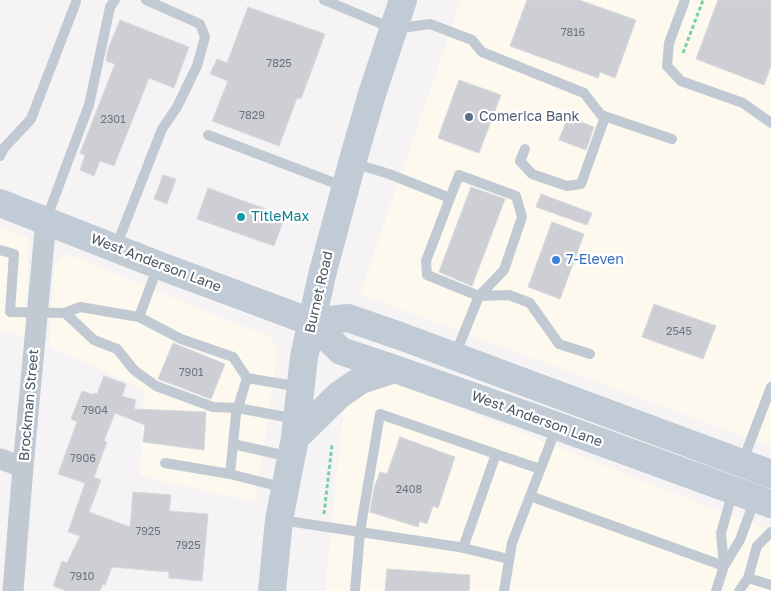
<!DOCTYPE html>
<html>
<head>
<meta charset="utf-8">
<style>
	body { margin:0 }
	canvas { display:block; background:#f5f3f3 }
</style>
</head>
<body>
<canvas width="771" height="591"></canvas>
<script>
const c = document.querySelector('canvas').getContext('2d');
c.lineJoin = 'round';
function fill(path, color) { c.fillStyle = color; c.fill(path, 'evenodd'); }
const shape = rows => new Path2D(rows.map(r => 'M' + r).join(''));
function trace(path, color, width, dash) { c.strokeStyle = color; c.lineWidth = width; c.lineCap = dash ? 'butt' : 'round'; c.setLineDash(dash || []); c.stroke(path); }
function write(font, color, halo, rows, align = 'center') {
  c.font = font + ' "Golos Text",sans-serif'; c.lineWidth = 4.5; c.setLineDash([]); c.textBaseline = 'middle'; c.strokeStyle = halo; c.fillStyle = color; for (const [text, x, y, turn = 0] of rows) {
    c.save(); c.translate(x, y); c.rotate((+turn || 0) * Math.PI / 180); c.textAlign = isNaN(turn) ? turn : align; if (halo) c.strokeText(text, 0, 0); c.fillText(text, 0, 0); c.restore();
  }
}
fill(shape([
	[461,0,771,0,771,447,360,294],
	[0,227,29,238,25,337,0,329],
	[63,253,71,255,215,315,271,337,277,352,276,364,255,502,140,476,144,390,49,346,55,265],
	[387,380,771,531,771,591,325,591,344,404]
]), '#fdf9ef');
const building = shape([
	[527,0,579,0,636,20,615,78,600,72,598,78,510,46,527,0],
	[718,0,771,0,771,66,764,85,696,59,718,0],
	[248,7,325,34,301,99,297,98,279,146,212,121,228,81,210,74,217,59,227,63,248,7],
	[120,20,189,47,174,88,149,78,114,166,100,161,94,176,80,170,85,155,80,153,115,64,106,61,108,49,120,20],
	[459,80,501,95,479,153,438,138,459,80],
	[568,117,594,127,586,150,559,140,568,117],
	[163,175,176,179,167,204,154,199,163,175],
	[471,187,505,199,472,286,439,272,471,187],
	[208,188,285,216,274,246,197,219,208,188],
	[541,194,592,213,587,225,536,207,541,194],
	[552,222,584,234,560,299,528,287,552,222],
	[654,304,716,326,703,359,642,337,654,304],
	[173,343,225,364,211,399,158,379,173,343],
	[104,376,126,384,122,396,136,400,134,409,206,412,204,450,143,442,145,425,115,413,104,441,107,442,94,477,101,480,89,512,130,527,133,492,171,495,169,511,208,514,202,581,169,578,169,572,112,567,105,585,103,584,100,591,67,591,53,586,62,561,67,563,80,536,68,532,85,483,58,474,77,422,71,419,82,391,94,395,94,393,97,394,104,376],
	[400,437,455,457,438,508,433,506,427,524,420,521,418,527,370,512,374,488,380,472,387,474,400,437],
	[387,569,470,575,469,591,385,591,387,569]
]);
fill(building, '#cdcfd5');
trace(building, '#d7d9de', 1);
trace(shape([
	[683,53,703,0],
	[324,514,332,445]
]), '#7ad0a6', 3, [4, 2.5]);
trace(shape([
	[324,0,394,29,430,24,472,40,482,52,584,93,601,115,672,139],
	[685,0,669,43,667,66,681,81,743,103,771,123],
	[208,135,345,187],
	[525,149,520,161,532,174,567,186,581,184,605,117],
	[0,156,4,148,31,119,76,2],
	[353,163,389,174,450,198,426,261,427,275,479,296,509,295,530,303,559,344,590,354],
	[450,198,459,175,516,196,522,217,504,270,479,296,455,355],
	[46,220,89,105,110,7,115,0],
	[116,247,162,129,177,107,197,66,205,37,200,24,146,0],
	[0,250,14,254,10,312,65,313,80,307,139,317,158,266],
	[65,313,94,340,117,349,134,370,156,386,213,407,238,408,296,419],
	[139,317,181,339,233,357,247,378,236,414,230,474,165,463],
	[247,378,300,387],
	[233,444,291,457],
	[742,463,771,387],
	[230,474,285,488],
	[733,491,721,533,724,566,740,540,755,499],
	[530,496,724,566,716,591],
	[281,520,459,547,509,559],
	[463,548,496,454,540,469],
	[748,578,771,585],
	[355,591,360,532,380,414,496,454],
	[504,591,512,543,557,426],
	[739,591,748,578,757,546,771,532]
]), '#c1cad2', 10);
trace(shape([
	[0,459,23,467],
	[13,591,23,467,46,220]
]), '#c1cad2', 21);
trace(shape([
	[0,203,158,265,311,322,341,351,395,369,557,426,771,504],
	[311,322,348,318,400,336,771,474],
	[295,438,339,395,361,380,395,369],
	[272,591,279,520,295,438,304,357,322,275,352,163,372,94,403,0]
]), '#c1cbd6', 28);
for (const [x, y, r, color] of [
	[469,117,5,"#5c6f8a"],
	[241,217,5,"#0f9aa8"],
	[556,260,5,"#3f7fe0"]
]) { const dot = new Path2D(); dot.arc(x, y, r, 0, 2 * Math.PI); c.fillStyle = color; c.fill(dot); trace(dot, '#fff', 2); }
write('11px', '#6b747e', null, [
	["7816",573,33],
	["7825",279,64],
	["7829",252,116],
	["2301",113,120],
	["2545",679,332],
	["7901",191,373],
	["7904",95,411],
	["7906",83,459],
	["2408",409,490],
	["7925",148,532],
	["7925",188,546],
	["7910",82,577]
]);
write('14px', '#4e5e75', '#fff', [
	["Comerica Bank",479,117]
], 'left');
write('14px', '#0d838f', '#fff', [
	["TitleMax",251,217]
], 'left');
write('14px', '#366cbe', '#fff', [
	["7-Eleven",566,260]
], 'left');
write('14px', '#4a5661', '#fff', [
	["West Anderson Lane",156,263,21],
	["Burnet Road",319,292,-77],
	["Brockman Street",29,405,-85],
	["West Anderson Lane",537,419,20]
]);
</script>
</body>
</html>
